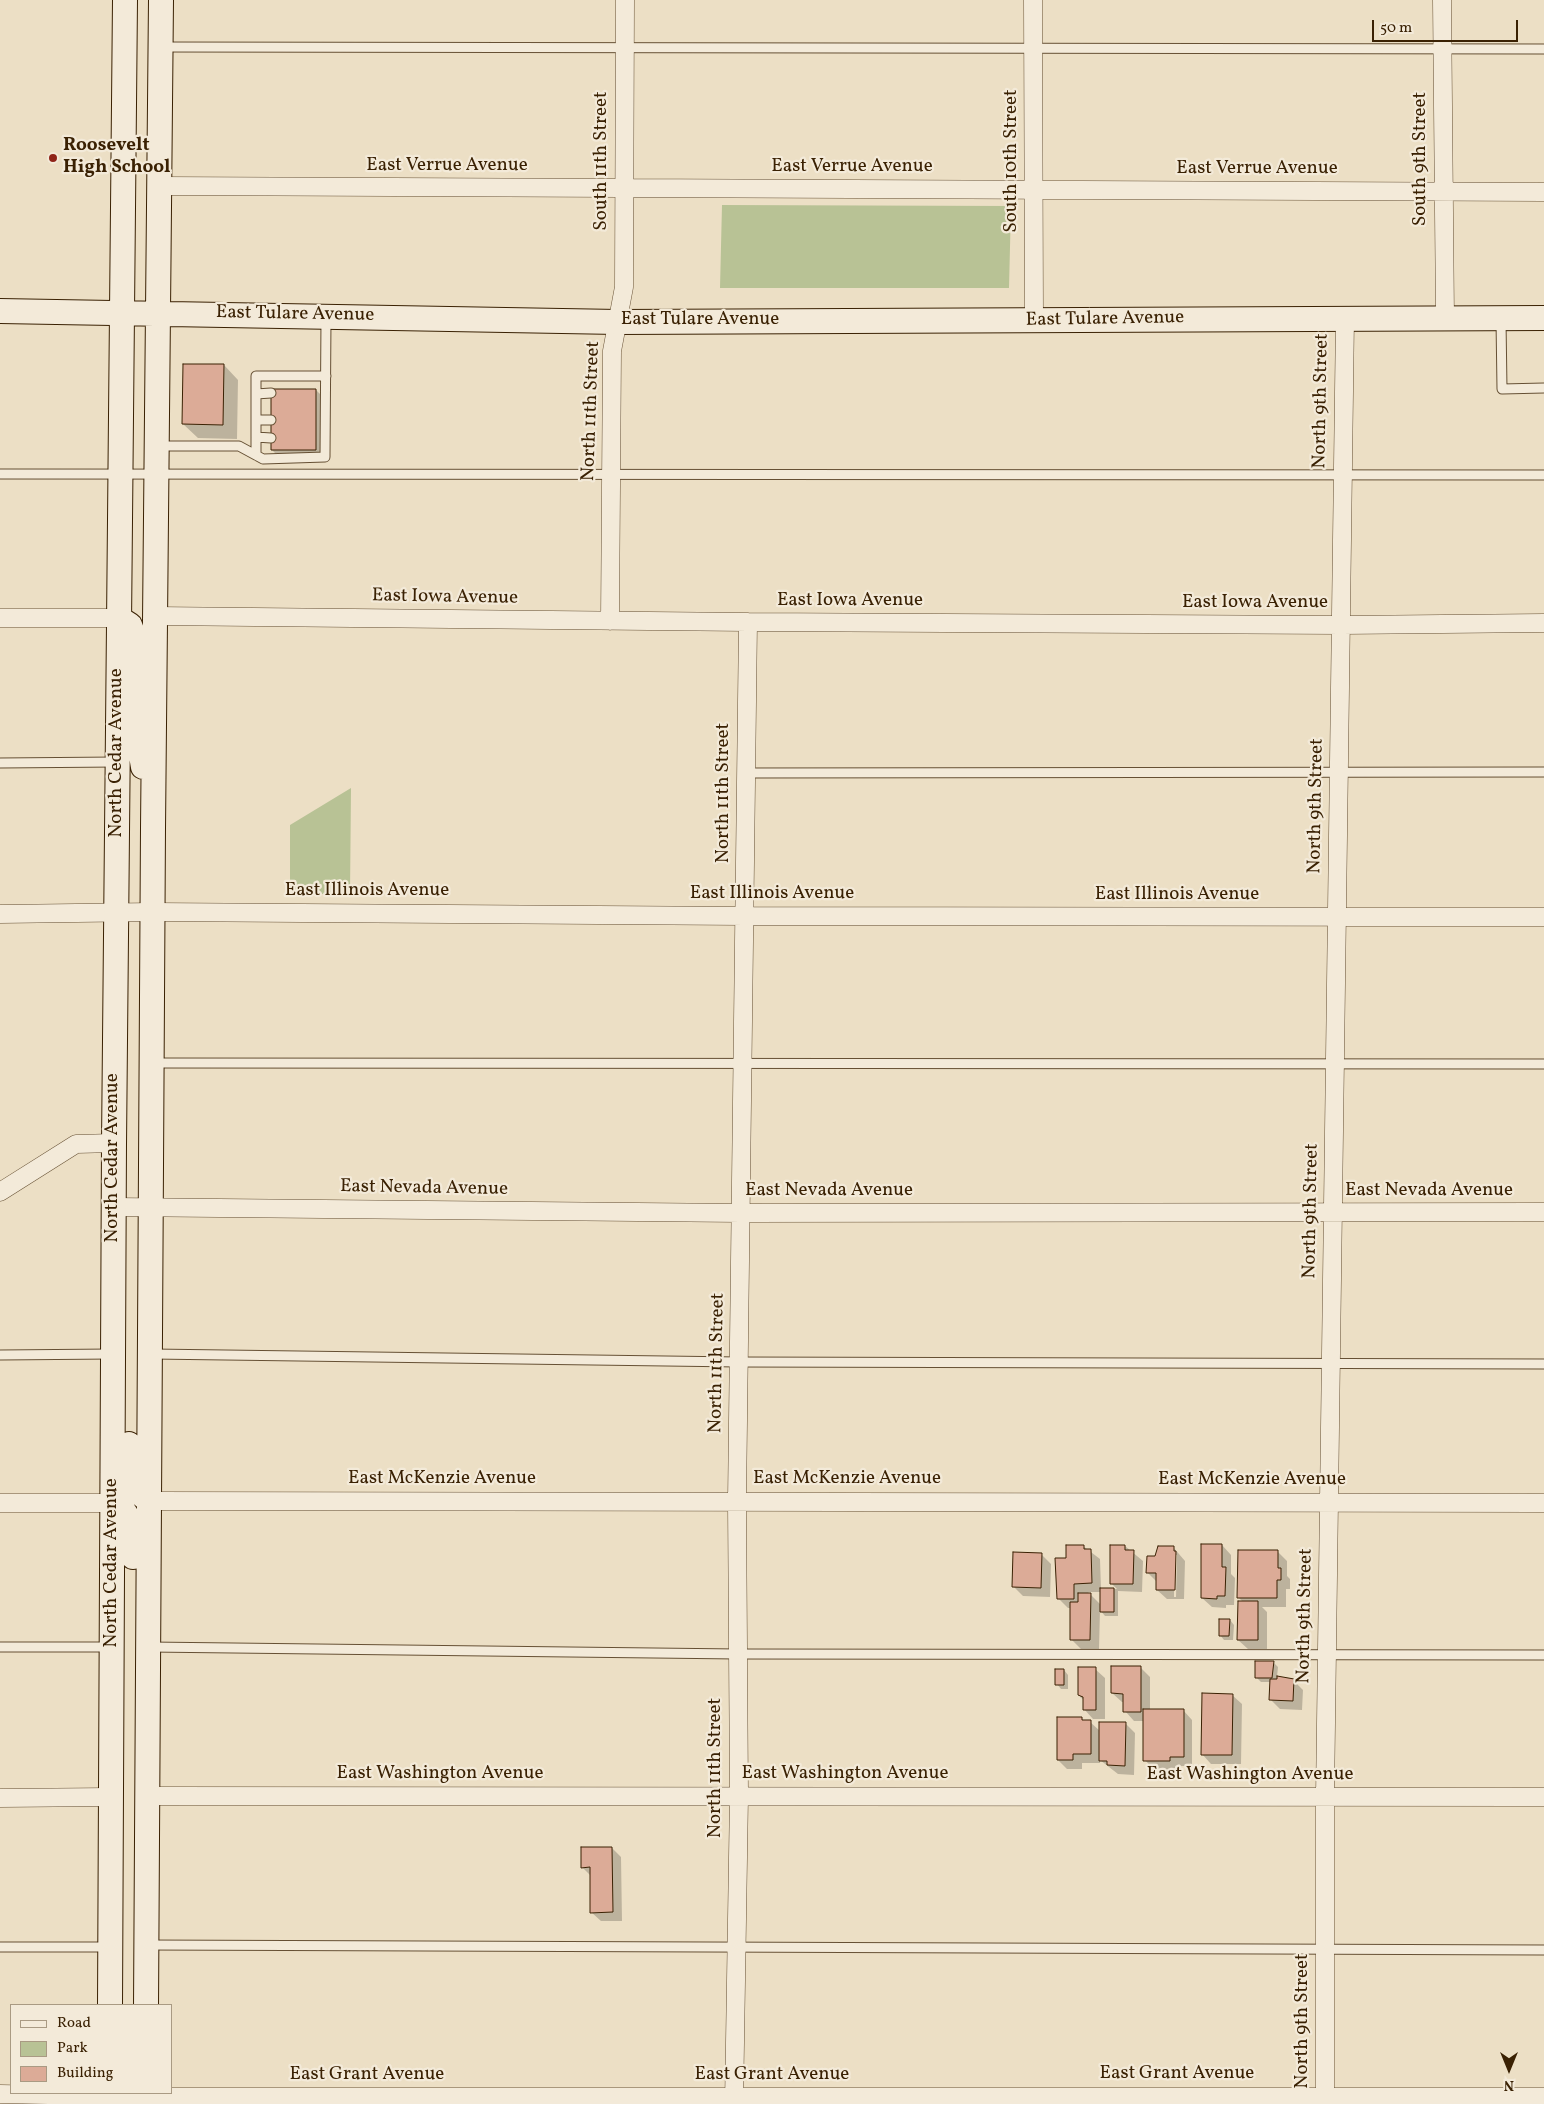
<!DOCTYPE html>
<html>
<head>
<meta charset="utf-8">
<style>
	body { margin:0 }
	#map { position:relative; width:1544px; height:2104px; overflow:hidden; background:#ecdfc5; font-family:Vollkorn,serif }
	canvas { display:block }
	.legend { position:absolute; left:10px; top:2004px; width:162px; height:90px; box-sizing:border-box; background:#f3ead9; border:1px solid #a99a83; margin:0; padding:6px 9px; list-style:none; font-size:15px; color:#3a2103 }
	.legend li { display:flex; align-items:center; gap:10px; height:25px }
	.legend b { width:25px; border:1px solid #a99a83 }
	.north { position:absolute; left:1484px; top:2044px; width:50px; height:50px; -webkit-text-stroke:4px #f3ead9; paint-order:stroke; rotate:180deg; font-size:14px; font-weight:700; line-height:20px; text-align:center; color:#3a2103 }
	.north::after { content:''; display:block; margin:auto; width:18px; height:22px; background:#3a2103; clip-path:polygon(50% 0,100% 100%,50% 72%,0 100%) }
	.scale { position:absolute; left:1372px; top:20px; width:146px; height:22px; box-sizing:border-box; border:2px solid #3a2103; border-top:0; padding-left:6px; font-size:15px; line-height:18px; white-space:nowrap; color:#3a2103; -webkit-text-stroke:4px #f3ead9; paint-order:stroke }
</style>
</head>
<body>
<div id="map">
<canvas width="1544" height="2104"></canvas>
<ul class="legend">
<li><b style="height:6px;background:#f3ead9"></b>Road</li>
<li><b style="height:14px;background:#b8c295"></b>Park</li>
<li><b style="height:14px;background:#dcab97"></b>Building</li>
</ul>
<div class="north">N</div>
<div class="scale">50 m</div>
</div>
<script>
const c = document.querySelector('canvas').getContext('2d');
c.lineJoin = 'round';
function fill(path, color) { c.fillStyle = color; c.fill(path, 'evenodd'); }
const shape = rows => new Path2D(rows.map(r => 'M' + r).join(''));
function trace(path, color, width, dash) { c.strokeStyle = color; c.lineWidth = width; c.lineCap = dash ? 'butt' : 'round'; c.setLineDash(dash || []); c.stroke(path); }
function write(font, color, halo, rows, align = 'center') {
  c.font = font + ' Vollkorn,serif'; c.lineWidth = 4.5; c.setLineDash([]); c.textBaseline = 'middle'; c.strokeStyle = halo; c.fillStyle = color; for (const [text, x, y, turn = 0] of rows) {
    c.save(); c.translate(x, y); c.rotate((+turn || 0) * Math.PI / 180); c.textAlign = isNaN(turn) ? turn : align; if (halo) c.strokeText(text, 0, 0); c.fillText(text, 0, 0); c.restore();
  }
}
fill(shape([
	[722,205,1011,206,1009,288,720,288],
	[351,788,350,894,290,894,290,825]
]), '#b8c295');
fill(shape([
	[224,365,238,380,237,439,198,438,183,424],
	[316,390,320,394,320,454,276,454,272,450],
	[1202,1545,1222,1545,1231,1555,1231,1574,1235,1578,1234,1605,1226,1605,1226,1608,1212,1607,1202,1598],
	[1083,1546,1100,1559,1101,1589,1117,1589,1111,1583,1125,1546,1143,1561,1142,1592,1118,1591,1118,1616,1105,1616,1100,1610,1099,1649,1081,1649,1071,1639,1071,1608,1068,1608,1058,1598,1067,1559],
	[1088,1592,1102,1592,1101,1605],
	[1173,1547,1185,1561,1184,1599,1167,1599,1157,1590,1157,1582,1147,1572,1156,1557],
	[1174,1555,1177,1555,1176,1597,1174,1597],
	[1277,1551,1287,1561,1287,1576,1290,1579,1290,1589,1286,1589,1286,1607,1262,1607,1267,1612,1267,1649,1248,1649,1238,1640,1243,1602,1238,1597],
	[1041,1554,1051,1564,1050,1597,1023,1596,1014,1587],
	[1230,1620,1234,1625,1233,1640,1224,1640,1220,1635],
	[1273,1662,1278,1667,1277,1677,1293,1680,1303,1690,1302,1710,1280,1709,1271,1700,1271,1682,1261,1682,1256,1677],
	[1141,1668,1150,1677,1150,1710,1183,1710,1192,1720,1192,1766,1179,1766,1179,1770,1154,1770,1145,1760,1145,1721,1134,1721,1125,1711,1125,1702,1122,1702,1112,1693],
	[1079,1669,1095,1669,1105,1678,1105,1719,1093,1719,1084,1709,1084,1700,1080,1697],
	[1064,1670,1068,1675,1068,1689,1061,1689,1057,1684],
	[1232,1695,1242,1704,1241,1764,1211,1764,1202,1754],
	[1082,1719,1084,1722,1090,1722,1100,1731,1125,1723,1135,1733,1134,1775,1118,1774,1100,1760,1100,1763,1082,1763,1082,1769,1067,1769,1058,1760],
	[612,1848,621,1857,622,1921,601,1921,591,1912,591,1876,582,1867]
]), '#0003');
const building = shape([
	[183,364,224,364,223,425,182,424,183,364],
	[271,389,316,389,316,450,271,450,271,389],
	[1201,1544,1222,1544,1222,1567,1226,1567,1225,1596,1217,1596,1217,1599,1201,1598,1201,1544],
	[1066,1545,1084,1545,1084,1549,1091,1549,1092,1583,1074,1584,1074,1599,1057,1599,1055,1558,1066,1558,1066,1545],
	[1110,1545,1125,1545,1125,1550,1134,1550,1133,1584,1110,1584,1110,1545],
	[1158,1546,1174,1546,1174,1551,1176,1551,1175,1590,1156,1590,1156,1573,1146,1573,1147,1556,1155,1556,1158,1546],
	[1238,1550,1278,1550,1278,1568,1281,1568,1281,1580,1277,1580,1277,1598,1237,1598,1238,1550],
	[1013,1552,1042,1553,1041,1588,1012,1587,1013,1552],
	[1100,1588,1114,1588,1114,1612,1100,1612,1100,1588],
	[1078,1593,1091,1593,1090,1640,1070,1640,1070,1602,1078,1602,1078,1593],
	[1238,1601,1258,1601,1258,1640,1237,1640,1238,1601],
	[1219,1619,1230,1619,1229,1636,1219,1636,1219,1619],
	[1255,1661,1274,1661,1272,1678,1255,1678,1255,1661],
	[1111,1666,1141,1666,1141,1712,1123,1712,1123,1694,1111,1693,1111,1666],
	[1078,1667,1096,1667,1096,1710,1083,1710,1083,1697,1078,1695,1078,1667],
	[1055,1669,1064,1669,1064,1685,1055,1685,1055,1669],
	[1277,1676,1294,1679,1293,1701,1269,1700,1270,1679,1277,1679,1277,1676],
	[1202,1693,1233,1694,1232,1755,1201,1755,1202,1693],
	[1143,1709,1184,1709,1184,1757,1170,1757,1170,1761,1143,1761,1143,1709],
	[1057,1717,1082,1717,1082,1720,1091,1720,1091,1754,1073,1754,1073,1760,1057,1760,1057,1717],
	[1099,1722,1126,1722,1125,1766,1107,1765,1107,1761,1099,1761,1099,1722],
	[581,1847,612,1847,613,1912,590,1913,590,1867,581,1868,581,1847]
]);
fill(building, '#dcab97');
trace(building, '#3a2103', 1);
const service = shape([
	[161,47,1544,49],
	[1501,320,1502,389,1544,388],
	[256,394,271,393],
	[256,420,271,420],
	[256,437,271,438],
	[158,446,239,446,263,459,325,457,326,319],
	[256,455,256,376,326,376],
	[0,474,1544,475],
	[0,763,117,762],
	[746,773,1544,772],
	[152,1063,1544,1064],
	[152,1354,739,1362,1544,1364],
	[0,1355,112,1354],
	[0,1647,112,1647],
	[149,1647,738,1654,1544,1655],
	[147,1945,1544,1950],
	[0,1947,110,1947]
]);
const minor = shape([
	[1033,0,1034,321],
	[1442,0,1445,317],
	[160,186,1544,192],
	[155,616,748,622,1342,625,1544,623],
	[0,618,119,618],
	[610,621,612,351,624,287,625,0],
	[0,914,153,912,745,916,1544,917],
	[0,1192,76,1144,114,1143],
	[114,1207,741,1213,1544,1212],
	[149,1501,1544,1503],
	[0,1503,113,1503],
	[147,1796,1544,1797],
	[0,1798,110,1797],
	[0,2094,145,2097,1544,2097],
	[734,2104,739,1796,737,1501,748,622],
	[1325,2104,1325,1797,1345,318]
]);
const secondary = shape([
	[0,311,618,322,1544,318],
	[119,618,130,625,134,636,137,732,143,767],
	[129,1444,129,1476,134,1489,149,1501],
	[113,1503,122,1508,133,1525,133,1557],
	[110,2005,114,1143,125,0],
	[146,2005,153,828,161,0],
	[109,2093,109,2104],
	[145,2104,145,2093]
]);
trace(service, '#665034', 11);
trace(minor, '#665034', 19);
trace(secondary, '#3a2103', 26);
trace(service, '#f3ead9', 9);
trace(minor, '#f3ead9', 18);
trace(secondary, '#f3ead9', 24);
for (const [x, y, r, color] of [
	[53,158,5,"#8f2418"]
]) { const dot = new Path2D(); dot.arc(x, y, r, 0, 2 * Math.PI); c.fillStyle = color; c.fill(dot); trace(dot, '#f3ead9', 2); }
write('bold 19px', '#3a2103', '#f3ead9', [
	["Roosevelt",63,147],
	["High School",63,169]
], 'left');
write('19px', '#3a2103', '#f3ead9', [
	["South 9th Street",1422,159,-90],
	["South 11th Street",603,161,-90],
	["South 10th Street",1013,161,-90],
	["East Verrue Avenue",447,167],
	["East Verrue Avenue",852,168],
	["East Verrue Avenue",1257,170],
	["East Tulare Avenue",295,315,1],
	["East Tulare Avenue",1105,320,-1],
	["East Tulare Avenue",700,321],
	["North 9th Street",1322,401,-89],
	["North 11th Street",592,411,-88],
	["East Iowa Avenue",445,598,1],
	["East Iowa Avenue",850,602],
	["East Iowa Avenue",1255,604],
	["North Cedar Avenue",118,753,-90],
	["North 11th Street",725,793,-90],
	["North 9th Street",1317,806,-89],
	["East Illinois Avenue",367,892],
	["East Illinois Avenue",772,895],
	["East Illinois Avenue",1177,896],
	["North Cedar Avenue",114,1158,-90],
	["East Nevada Avenue",424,1189,1],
	["East Nevada Avenue",829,1192],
	["East Nevada Avenue",1429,1192],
	["North 9th Street",1312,1211,-89],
	["North 11th Street",718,1363,-89],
	["East McKenzie Avenue",442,1480],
	["East McKenzie Avenue",847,1480],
	["East McKenzie Avenue",1252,1481],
	["North Cedar Avenue",113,1563,-90],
	["North 9th Street",1306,1616,-89],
	["North 11th Street",717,1768,-90],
	["East Washington Avenue",440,1775],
	["East Washington Avenue",845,1775],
	["East Washington Avenue",1250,1776],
	["North 9th Street",1304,2021,-90],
	["East Grant Avenue",1177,2075],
	["East Grant Avenue",367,2076],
	["East Grant Avenue",772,2076]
]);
</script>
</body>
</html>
